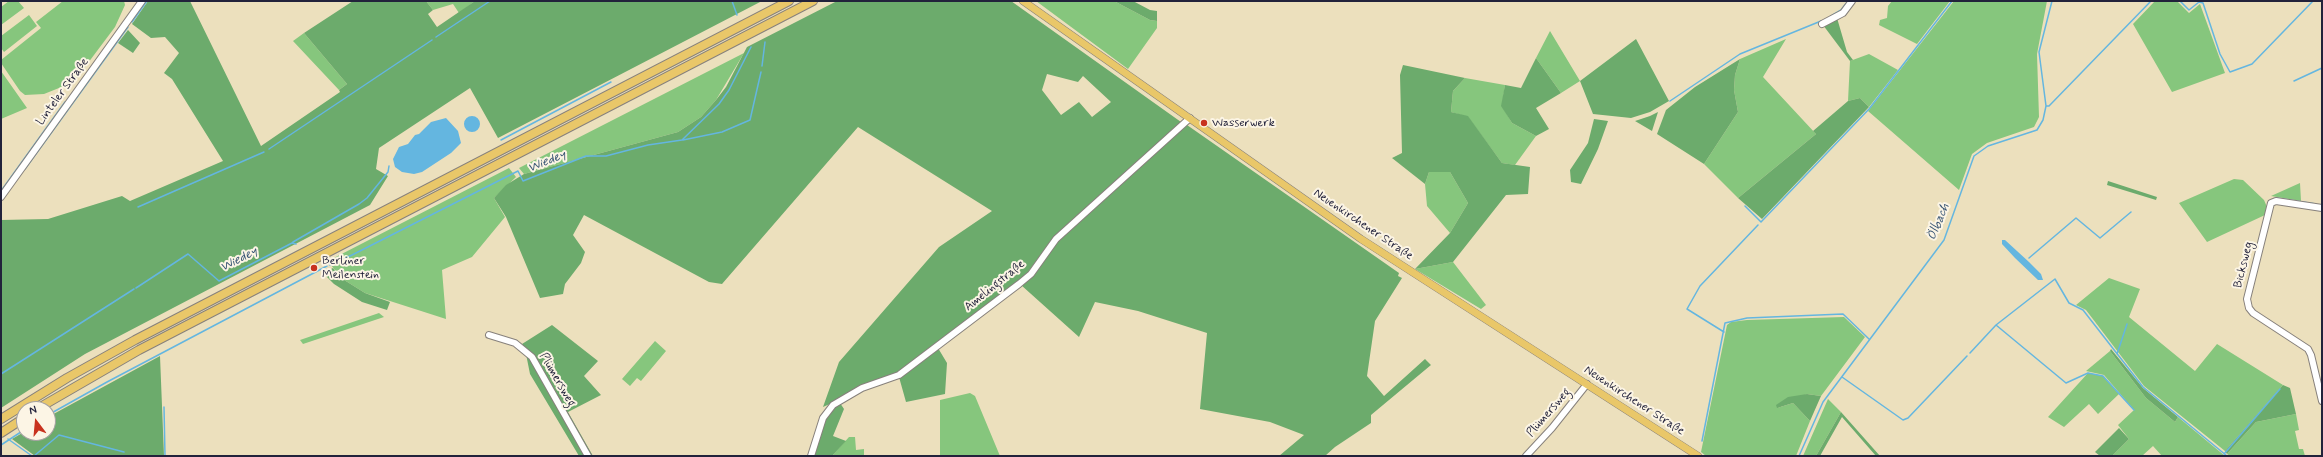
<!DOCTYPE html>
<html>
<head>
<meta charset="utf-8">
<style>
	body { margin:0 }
	#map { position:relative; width:2323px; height:457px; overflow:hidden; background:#ece0bd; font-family:Mynerve,sans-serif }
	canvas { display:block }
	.frame { position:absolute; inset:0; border:2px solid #22223b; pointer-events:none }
	.north { position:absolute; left:16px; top:401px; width:40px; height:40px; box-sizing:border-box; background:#fcf5e5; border:1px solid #a5a1a1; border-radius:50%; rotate:344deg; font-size:11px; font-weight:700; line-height:16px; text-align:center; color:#22223b }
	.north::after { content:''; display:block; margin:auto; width:14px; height:18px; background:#c8321e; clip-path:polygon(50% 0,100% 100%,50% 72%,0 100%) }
</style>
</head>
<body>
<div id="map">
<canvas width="2323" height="457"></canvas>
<div class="frame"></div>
<div class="north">N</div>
</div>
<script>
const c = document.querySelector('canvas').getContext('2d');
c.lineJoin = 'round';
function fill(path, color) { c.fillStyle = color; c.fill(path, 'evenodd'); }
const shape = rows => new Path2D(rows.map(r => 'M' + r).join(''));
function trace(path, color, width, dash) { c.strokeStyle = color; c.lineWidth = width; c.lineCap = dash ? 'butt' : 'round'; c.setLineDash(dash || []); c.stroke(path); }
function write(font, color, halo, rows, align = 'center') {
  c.font = font + ' Mynerve,sans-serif'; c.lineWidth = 4; c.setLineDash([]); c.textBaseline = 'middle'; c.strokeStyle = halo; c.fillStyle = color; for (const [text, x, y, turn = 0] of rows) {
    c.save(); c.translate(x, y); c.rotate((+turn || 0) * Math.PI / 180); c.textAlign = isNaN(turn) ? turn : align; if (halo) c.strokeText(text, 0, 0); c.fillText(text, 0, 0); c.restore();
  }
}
fill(shape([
	[9,1,18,1,24,8,1,25,1,7],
	[63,1,124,1,125,5,115,27,76,79,69,84,44,94,25,95,20,91,1,63,1,60,41,28,36,22],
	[426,1,475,1,459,13,453,4,433,10],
	[1036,1,1114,1,1150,20,1157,21,1157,28,1128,69],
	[1892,1,1950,1,1917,44,1879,25,1880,20,1887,18,1888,6],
	[1954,1,2047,1,2037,54,2039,117,2034,127,1987,143,1972,154,1959,190,1868,111],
	[2155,1,2177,1,2189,13,2200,4,2225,73,2172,92,2133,24],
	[29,15,37,26,4,52,1,48,1,36],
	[1550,31,1580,81,1561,93,1536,58],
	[304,33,347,84,339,90,293,41],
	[1786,39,1763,77,1816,134,1738,198,1704,164,1738,112,1734,90,1735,75,1740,59],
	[744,53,716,100,701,117,678,132,524,174,519,168],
	[1869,54,1898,70,1869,107,1860,98,1848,101,1850,61],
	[1,71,27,108,1,119],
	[1465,78,1505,85,1502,106,1512,123,1536,136,1515,165,1502,163,1468,117,1451,112,1453,91],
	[509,168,516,177,494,198,505,217,472,257,442,270,446,319,365,293,341,278,328,261],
	[1429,172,1450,172,1468,203,1450,233,1427,206,1425,184],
	[2234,179,2243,180,2264,200,2267,207,2265,215,2207,242,2179,203],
	[2300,183,2301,201,2271,196],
	[1453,262,1486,305,1481,309,1415,269],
	[2109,278,2140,289,2129,317,2195,371,2217,344,2283,385,2225,451,2144,386,2086,310,2076,305],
	[379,313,384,317,303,344,300,340],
	[1844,317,1865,337,1821,396,1807,394,1777,408,1793,403,1810,421,1796,456,1706,456,1701,452,1727,325,1731,322,1747,320],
	[655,341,666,351,641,381,637,378,630,386,622,379],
	[2110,351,2146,398,2175,422,2178,417,2225,456,2162,456,2153,446,2142,456,2112,456,2129,439,2118,425,2134,410,2104,375,2086,371],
	[2088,373,2103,376,2119,394,2098,414,2089,404,2064,427,2048,417],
	[970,393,975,396,1000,456,940,456,940,400],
	[1828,399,1841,412,1816,456,1803,456],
	[2296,414,2299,430,2295,431,2299,449,2303,449,2305,456,2230,456,2227,454,2256,422],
	[849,437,855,437,856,450,864,449,864,456,832,456]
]), '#86c67d');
fill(shape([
	[148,1,190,1,261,146,340,92,339,90,347,84,304,33,353,1,426,1,433,10,428,14,437,27,475,1,762,1,498,138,470,88,379,148,376,169,388,176,370,205,85,354,1,408,1,220,48,219,122,196,130,201,223,161,172,79,164,73,179,53,165,37,151,38,132,24],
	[837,1,1011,1,1181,122,1053,238,1028,272,1017,282,895,375,823,407,839,362,939,247,992,211,858,127,722,284,709,282,584,215,573,235,585,252,581,263,565,284,563,294,540,298,506,217,494,198,506,185,524,174,678,132,701,117,716,100,726,87,747,47],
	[1047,74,1078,82,1083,76,1111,102,1092,117,1079,102,1061,115,1042,90],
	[1114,1,1133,1,1150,10,1157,11,1157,21,1150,20],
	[1837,18,1847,52,1853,60,1850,61,1823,25],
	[128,30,140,43,133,53,118,43],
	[1636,39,1669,101,1650,112,1631,118,1593,114,1580,81],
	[1536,58,1561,93,1536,108,1549,129,1536,136,1512,123,1501,106,1505,85,1521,88],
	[1740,59,1735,75,1734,90,1738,112,1704,164,1657,134,1666,110,1695,87],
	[1403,65,1465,78,1453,91,1451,112,1468,116,1502,163,1530,167,1528,194,1506,195,1453,262,1415,269,1450,233,1468,203,1450,172,1429,172,1425,184,1392,158,1402,153,1400,75],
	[1860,98,1869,107,1762,219,1738,198,1816,134,1813,131,1848,101],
	[1658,112,1652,131,1635,121,1650,116],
	[1594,119,1608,121,1598,149,1581,184,1571,182,1570,170,1588,143],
	[1187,125,1399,273,1398,276,1402,278,1375,321,1367,376,1384,396,1425,359,1431,365,1371,415,1371,423,1335,447,1325,456,1279,456,1304,435,1270,422,1200,409,1207,333,1138,311,1095,302,1079,337,1021,285,1057,241],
	[2108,181,2157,197,2156,200,2107,185],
	[333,268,341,278,365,293,390,302,387,310,362,302,334,284,323,273],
	[552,325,598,361,584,376,601,395,568,412,593,456,579,456,530,374,526,354,529,351,522,344],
	[938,348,947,363,945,394,906,402,899,377],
	[2111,349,2143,388,2178,417,2175,422,2146,398,2110,351],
	[160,356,164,456,35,456,12,439,24,432,48,433,48,417],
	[2283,385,2290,388,2296,414,2256,422,2227,454,2225,451],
	[1807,394,1821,396,1810,421,1793,403,1777,408,1776,405,1788,397],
	[840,403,844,409,833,436,846,441,832,456,813,456,825,418,828,412],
	[1841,412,1880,456,1876,456,1842,417,1820,456,1816,456],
	[2119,428,2129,439,2112,456,2100,456,2095,452]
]), '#6cab6c');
fill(shape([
	'464 124a8 8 0 1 1 16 0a8 8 0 1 1-16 0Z',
	[446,118,458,131,461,143,451,153,422,172,414,174,402,172,395,167,393,159,399,147,408,144,415,135,419,134,431,122],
	[2002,240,2005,240,2029,262,2041,274,2043,280,2038,280,2015,258,2002,244]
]), '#64b6e0');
trace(shape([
	[732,1,737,15],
	[2180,1,2189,10,2199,2,2203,3,2220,54,2230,72,2252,64,2313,1],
	[1831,16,1841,10,1848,1],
	[132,22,147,1],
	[436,37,490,1],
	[762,66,765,42],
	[2294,81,2322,68],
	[1670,101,1740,54,1821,21],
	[2046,106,2049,106,2151,1],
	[501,140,611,82],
	[683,140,722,132,750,120,761,72],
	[269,149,432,40],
	[25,169,128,27],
	[1,191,65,102],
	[2276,198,2316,204],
	[1745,206,1761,222,1869,109,1952,1],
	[138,207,264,152],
	[293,242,359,204,367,198,388,172,389,166],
	[2029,258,2076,218,2100,238,2131,212],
	[328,263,330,265,352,255,518,171,523,181,586,156,606,156,648,145,682,140,719,104,729,90,751,47],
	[136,288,188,254,219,281,292,243,296,244],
	[1996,325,2066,383,2088,373,2103,376,2134,410],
	[1724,332,1687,309,1700,286,1758,225],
	[1970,353,1996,325,2055,279,2069,303,2083,310,2143,387,2227,456],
	[2117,354,2127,324],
	[1,374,134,289],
	[1842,377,1903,420,1908,418,1967,356],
	[164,407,165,456],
	[48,415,107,382,327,266],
	[8,439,32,456],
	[1702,441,1725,323,1747,318,1843,314,1869,339],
	[1,445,24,430],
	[2224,454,2280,389],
	[34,456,59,435,124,452],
	[1799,456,1823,402,1944,240,1974,156,1988,146,2037,130,2043,120,2046,106,2039,52,2052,1]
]), '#64b6e0', 1.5);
const minor = shape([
	[1822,24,1843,13,1852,1],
	[1,197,142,1],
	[2322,208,2276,201,2271,203,2247,299,2249,308,2253,313,2308,349,2311,355,2322,401],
	[489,335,515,343,532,357,588,456],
	[811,456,823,418,833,405,862,388,899,375,1019,284,1031,274,1056,239,1190,118],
	[1526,456,1552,428,1587,384]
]);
const major = shape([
	[1023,1,1361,239,1698,456]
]);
const highway = shape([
	[37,409,139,350,813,1],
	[1,419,67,378,135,340,789,1],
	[1,433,24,418]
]);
trace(minor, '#87817c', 8);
trace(major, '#87817c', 8);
trace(highway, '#87817c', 10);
trace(minor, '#fff', 6);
trace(major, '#e9c769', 7);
trace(highway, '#e9c769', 8);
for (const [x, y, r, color] of [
	[1204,123,4,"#c8321e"],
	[314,268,4,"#c8321e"]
]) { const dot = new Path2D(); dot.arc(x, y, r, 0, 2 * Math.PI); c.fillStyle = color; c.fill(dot); trace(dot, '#fcf5e5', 1.5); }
write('12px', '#22223b', '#fcf5e5', [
	["Linteler Straße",63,92,-54],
	["Neuenkirchener Straße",1363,225,34],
	["Bicksweg",2244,265,-76],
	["Amelingstraße",995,286,-39],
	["Plümersweg",557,380,60],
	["Neuenkirchener Straße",1634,401,33],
	["Plümersweg",1549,413,-49]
]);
write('12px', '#22223b', '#fcf5e5', [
	["Wasserwerk",1212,123],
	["Berliner",322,261],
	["Meilenstein",322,275]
], 'left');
write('italic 13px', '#395675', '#fcf5e5', [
	["Wiedey",547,162,-22],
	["Ölbach",1939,222,-67],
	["Wiedey",239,260,-27]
]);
</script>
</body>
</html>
